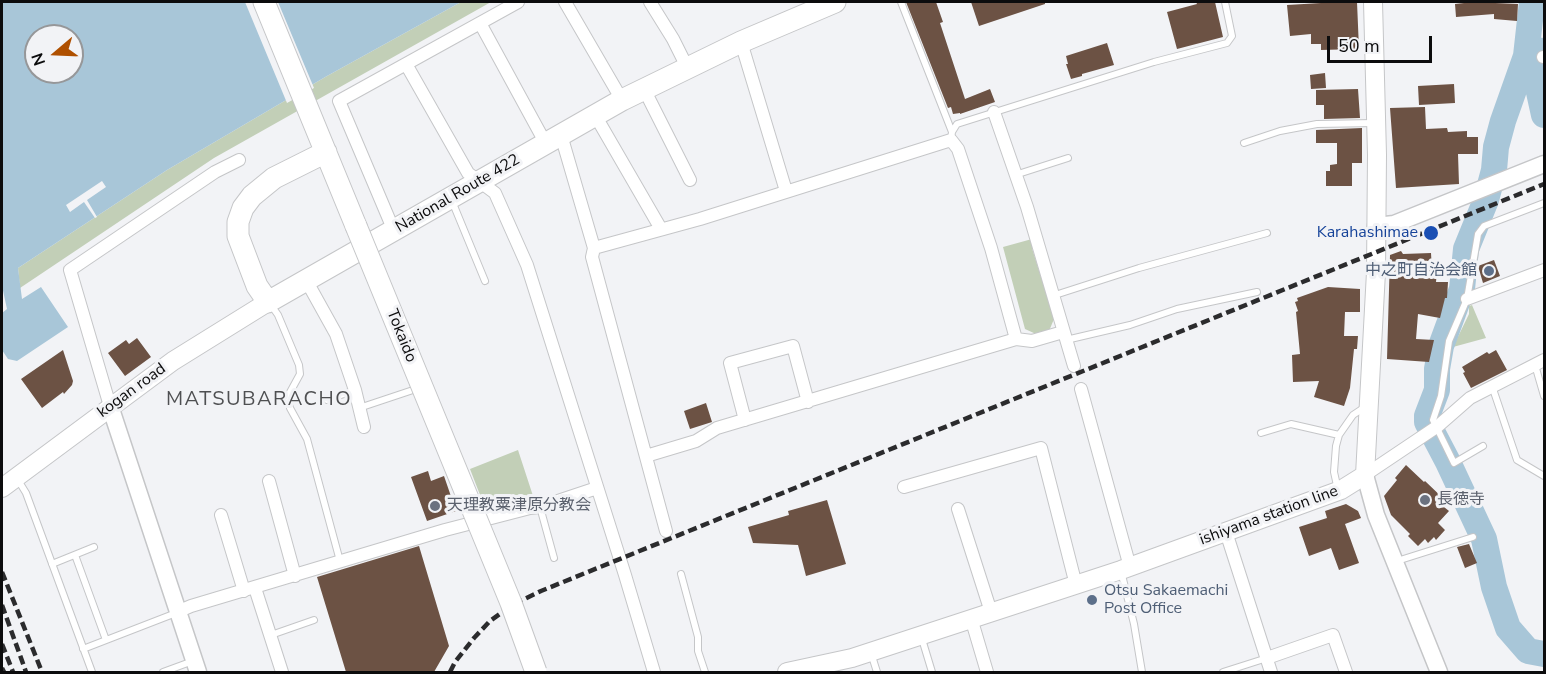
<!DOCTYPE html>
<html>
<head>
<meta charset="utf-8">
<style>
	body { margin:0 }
	#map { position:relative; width:1546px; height:674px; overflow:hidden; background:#f2f3f6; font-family:"Nunito Sans",sans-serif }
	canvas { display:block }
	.frame { position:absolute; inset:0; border:3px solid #0c0c0d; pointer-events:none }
	.north { position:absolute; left:24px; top:24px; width:60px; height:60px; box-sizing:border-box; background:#f2f3f6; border:2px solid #969799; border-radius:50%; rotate:251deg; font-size:16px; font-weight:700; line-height:24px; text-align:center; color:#0c0c0d }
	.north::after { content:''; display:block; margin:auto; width:21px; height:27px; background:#af5000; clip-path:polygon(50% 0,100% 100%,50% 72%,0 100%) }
	.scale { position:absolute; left:1327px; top:36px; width:105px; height:27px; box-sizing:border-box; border:3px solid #0c0c0d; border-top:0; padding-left:8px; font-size:18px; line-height:21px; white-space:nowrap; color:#0c0c0d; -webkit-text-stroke:4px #f2f3f6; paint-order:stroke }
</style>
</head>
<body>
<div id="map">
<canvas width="1546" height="674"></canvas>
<div class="frame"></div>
<div class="north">N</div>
<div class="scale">50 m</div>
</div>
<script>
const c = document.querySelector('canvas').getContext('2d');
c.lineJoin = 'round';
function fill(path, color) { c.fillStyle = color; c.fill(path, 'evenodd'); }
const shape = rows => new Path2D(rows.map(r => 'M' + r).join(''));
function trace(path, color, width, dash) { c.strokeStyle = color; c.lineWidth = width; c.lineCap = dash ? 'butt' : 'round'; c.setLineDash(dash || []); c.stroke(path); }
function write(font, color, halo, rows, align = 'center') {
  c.font = font + ' "Nunito Sans","Noto Sans JP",sans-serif'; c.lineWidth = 6; c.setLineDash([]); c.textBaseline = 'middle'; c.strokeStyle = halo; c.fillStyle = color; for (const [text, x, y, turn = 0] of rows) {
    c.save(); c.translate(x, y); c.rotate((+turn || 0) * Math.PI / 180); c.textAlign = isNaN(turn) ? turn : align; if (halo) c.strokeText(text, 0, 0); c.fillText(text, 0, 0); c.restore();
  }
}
fill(shape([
	[461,2,491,2,214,158,20,288,18,268,167,170,327,76],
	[1032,239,1032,248,1054,319,1049,331,1036,334,1025,329,1003,247],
	[1472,305,1486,338,1453,347,1469,314,1469,306],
	[518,450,534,499,487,513,470,469]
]), '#c2cfb7');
fill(shape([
	[2,2,461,2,327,76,167,170,18,268,22,299,41,287,68,327,17,361,8,359,2,350,2,313,7,309,2,286],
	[36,36,72,36,72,72,36,72]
]), '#a8c6d8');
fill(shape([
	[245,2,278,2,314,88,287,103],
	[102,181,106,187,87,200,97,217,95,218,84,202,70,212,66,205]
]), '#f2f3f6');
trace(shape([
	[1532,2,1526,56,1503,121,1496,147,1494,170,1486,200,1466,249,1462,289,1441,346,1437,369,1437,390,1427,416,1427,422,1448,462,1484,539,1494,587,1508,628,1528,651,1544,654],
	[1538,50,1537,83,1544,115]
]), '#a8c6d8', 26);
fill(shape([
	[906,2,936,2,943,22,940,23,965,99,990,89,995,102,960,114,960,113,953,114,951,107,948,108],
	[971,2,1045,2,1045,4,979,26],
	[1196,2,1215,2,1223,37,1177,49,1167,12,1197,4],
	[1338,2,1357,2,1359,49,1321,50,1321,44,1311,44,1311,34,1290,36,1287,5],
	[1473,2,1518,4,1517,21,1494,19,1494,14,1456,17,1455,4],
	[1107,43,1114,65,1082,74,1082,76,1071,79,1066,64,1068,64,1066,56],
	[1325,73,1326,88,1311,89,1310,75],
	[1454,84,1455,103,1419,105,1418,86],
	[1358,89,1360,118,1324,119,1324,105,1316,105,1316,90],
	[1425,107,1426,129,1447,128,1448,132,1467,131,1467,137,1478,137,1478,154,1458,154,1459,184,1396,188,1390,108],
	[1362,128,1362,163,1352,163,1352,186,1326,186,1326,171,1330,171,1330,165,1337,164,1337,143,1316,143,1316,130],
	[1401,251,1403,254,1431,253,1432,271,1437,271,1436,282,1448,282,1447,298,1445,298,1440,318,1418,314,1416,339,1434,340,1429,362,1387,359,1390,255],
	[1494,260,1500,276,1483,283,1478,266],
	[1328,287,1360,289,1360,312,1345,312,1344,336,1358,336,1357,349,1354,349,1350,388,1344,406,1314,397,1319,381,1293,382,1292,355,1300,354,1296,312,1298,311,1295,302,1298,301,1297,298],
	[137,338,151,357,125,376,108,353,126,340,129,344],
	[63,350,73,381,72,385,64,394,63,392,42,408,21,379],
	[1496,350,1507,370,1471,388,1463,373,1465,372,1462,367,1487,352,1489,354],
	[706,403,712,422,690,429,684,411],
	[1406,465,1424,482,1425,481,1448,503,1444,507,1449,511,1438,523,1445,530,1436,540,1434,537,1428,543,1425,539,1418,546,1408,536,1410,534,1391,515,1384,496,1397,480,1395,478],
	[428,471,431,481,444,476,456,511,427,521,411,477],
	[827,500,846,564,806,576,798,545,753,543,748,527,789,515,788,511],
	[1346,504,1358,511,1361,518,1345,524,1359,563,1339,570,1331,548,1309,556,1299,527,1327,518,1325,511],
	[1469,544,1477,563,1465,568,1457,547],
	[419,546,449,646,434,672,346,672,317,577]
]), '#6c5244');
const service = shape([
	[901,2,952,132],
	[951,140,952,132,957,124,1154,62,1227,43,1232,36,1225,2],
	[1244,143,1280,131,1317,124,1375,123],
	[1015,175,1068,158],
	[452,201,485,281],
	[1052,296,1139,268,1267,233],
	[271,305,278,315,299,365,300,374,288,396,288,401,290,408,307,439,340,561],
	[1066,340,1130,325,1177,309,1257,292],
	[1535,365,1544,396],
	[1492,386,1517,460,1544,476],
	[327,400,355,390],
	[359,408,419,388],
	[1261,433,1291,424,1339,435],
	[1483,446,1454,463,1433,420,1441,396,1449,341,1467,299,1478,234,1484,226,1544,203],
	[18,480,26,493,92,672],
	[1338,490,1334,472,1336,446,1339,435,1353,415,1365,407],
	[540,507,554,558],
	[75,555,106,640],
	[1397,561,1473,537],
	[52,564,94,547],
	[1121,571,1134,624,1142,672],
	[681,574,698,637,698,651,705,672],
	[271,635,314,620],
	[922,639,932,672],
	[83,649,176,613],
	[871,653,877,672],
	[163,672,193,661],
	[1223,672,1267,658]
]);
const minor = shape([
	[565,2,622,100],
	[650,2,673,39,687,67],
	[480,23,546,144],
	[741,42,786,191],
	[1543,57,1544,57],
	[406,64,468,173,495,193,527,265,625,575,654,672],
	[644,89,690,180],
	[994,112,1027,207,1074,366],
	[595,115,661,229],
	[561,135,594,248,592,257,666,531],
	[394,231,339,101,518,2],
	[594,248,700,219,951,140,958,149,991,248,1016,339,717,428,696,441,646,456],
	[306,280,336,334,355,390,364,427],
	[1467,299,1544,270],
	[1016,339,1032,341,1063,332],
	[1081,389,1130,567],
	[110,406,70,270,215,172,239,160],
	[745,420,730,363,793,346,808,402],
	[1365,475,1438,426,1470,398,1544,360],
	[269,481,295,576],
	[904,487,1041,448,1076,585],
	[958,509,991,612],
	[221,515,244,591],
	[1226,532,1271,672],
	[255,588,282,672],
	[177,612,191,606,445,530,530,508,540,507,597,488],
	[971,618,987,672],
	[1267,658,1333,635,1346,672]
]);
const tertiary = shape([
	[1376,226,1394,224,1544,164],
	[110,406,198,672],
	[1365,475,1376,515,1439,672]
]);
const secondary = shape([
	[2,488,173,361,268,302],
	[787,672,852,658,1121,570,1341,490,1365,475,1376,272,1377,155,1373,2]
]);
const trunk = shape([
	[264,2,356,226],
	[326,152,274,178,252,196,243,208,238,222,238,236,257,286,268,302,622,100,741,42,835,2]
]);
trace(service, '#c5c6c8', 8);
trace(minor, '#c5c6c8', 14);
trace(tertiary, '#c5c6c8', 19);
trace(secondary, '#c5c6c8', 20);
trace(trunk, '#c5c6c8', 23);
trace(service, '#fff', 6);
trace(minor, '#fff', 12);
trace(tertiary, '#fff', 16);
trace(secondary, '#fff', 18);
trace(trunk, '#fff', 21);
trace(shape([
	[2,572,42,672],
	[2,605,26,672],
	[2,644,13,672],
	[2,668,4,672],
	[450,672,455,662,474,638,490,621,512,605,541,591,1544,184]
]), '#2b2b2d', 4.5, [9, 4.5]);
const trunkBridge = shape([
	[356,226,511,603,536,672]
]);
trace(trunkBridge, '#c5c6c8', 23, []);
trace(trunkBridge, '#fff', 21);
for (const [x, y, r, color] of [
	[1431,233,8,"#1a4fb4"],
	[1489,271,6,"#5c6f8a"],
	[1425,500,6,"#6b7280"],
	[435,506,6,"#6b7280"],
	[1092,600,6,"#5c6f8a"]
]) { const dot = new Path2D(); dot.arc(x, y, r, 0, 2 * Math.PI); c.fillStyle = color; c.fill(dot); trace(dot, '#f2f3f6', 2); }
write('16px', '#0c0c0d', '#f2f3f6', [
	["National Route 422",458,194,-30],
	["Tokaido",401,336,68],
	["kogan road",132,391,-36],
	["ishiyama station line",1269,516,-20]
]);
write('16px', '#164399', '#f2f3f6', [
	["Karahashimae",1418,233]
], 'right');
write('16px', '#4e5e75', '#f2f3f6', [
	["中之町自治会館",1477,271],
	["Otsu Sakaemachi",1104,591,"left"],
	["Post Office",1104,609,"left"]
], 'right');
write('16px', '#5b616d', '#f2f3f6', [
	["長徳寺",1437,500],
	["天理教粟津原分教会",447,506]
], 'left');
c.letterSpacing = '1.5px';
write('20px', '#4f5052', '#f2f3f6', [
	["MATSUBARACHO",259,400]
]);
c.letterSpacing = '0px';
</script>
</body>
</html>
